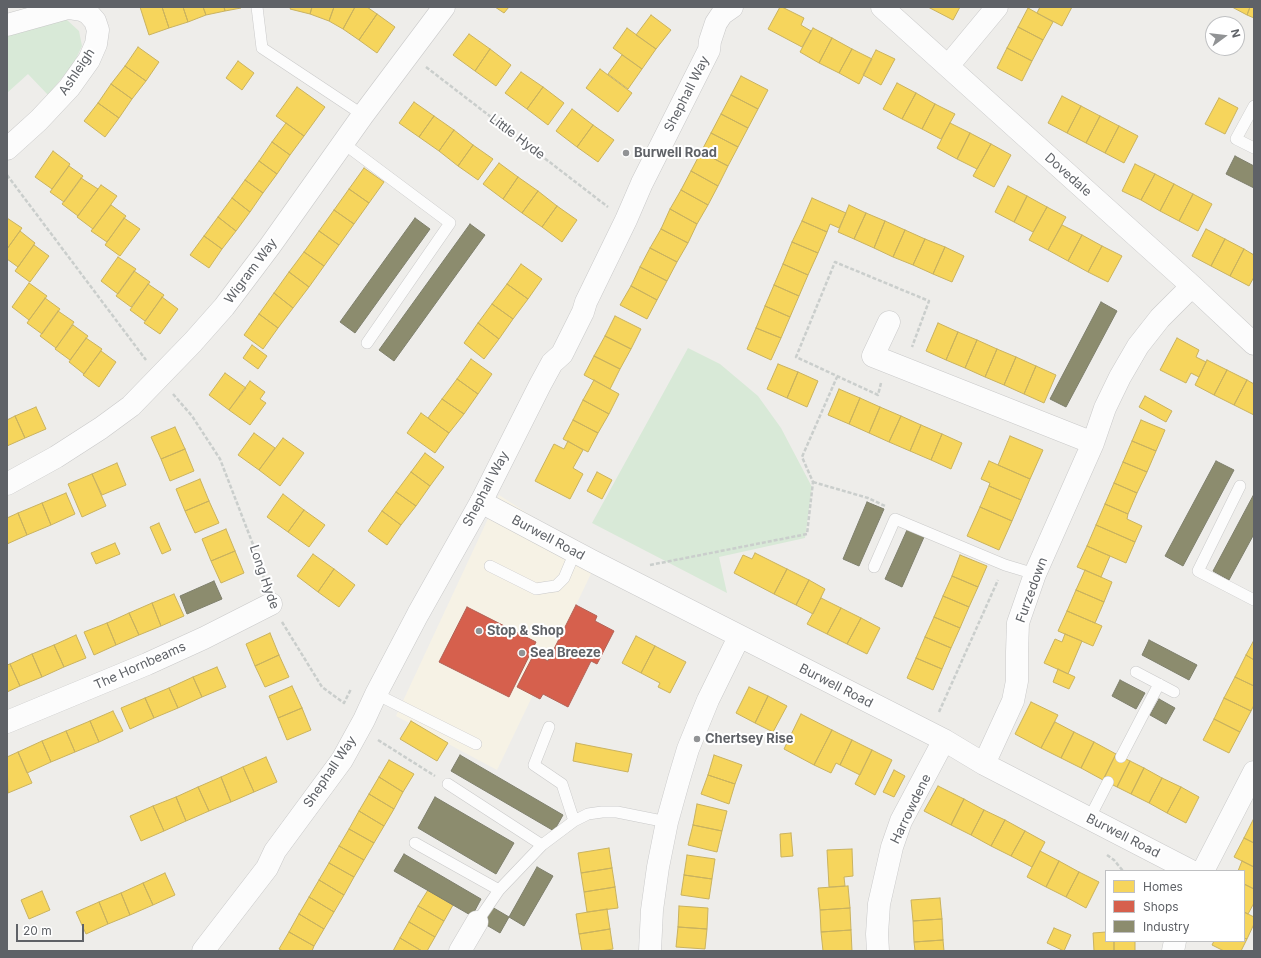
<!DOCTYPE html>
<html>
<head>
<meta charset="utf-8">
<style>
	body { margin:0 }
	#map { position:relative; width:1261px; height:958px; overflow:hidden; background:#eeedea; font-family:Inter,sans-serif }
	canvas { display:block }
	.frame { position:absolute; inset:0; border:8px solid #5f6267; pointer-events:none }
	.legend { position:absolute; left:1105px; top:870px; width:140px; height:72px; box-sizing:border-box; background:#fff; border:1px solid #bfc0c2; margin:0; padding:5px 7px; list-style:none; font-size:12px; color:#5f6267 }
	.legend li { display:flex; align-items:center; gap:8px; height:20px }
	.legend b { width:20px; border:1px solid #bfc0c2 }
	.north { position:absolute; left:1205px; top:16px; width:40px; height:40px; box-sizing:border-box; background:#fff; border:1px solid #bfc0c2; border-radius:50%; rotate:75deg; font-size:11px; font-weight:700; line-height:16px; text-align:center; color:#5f6267 }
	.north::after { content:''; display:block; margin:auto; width:14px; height:18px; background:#919395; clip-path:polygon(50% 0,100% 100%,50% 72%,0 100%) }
	.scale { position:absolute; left:16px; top:924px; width:68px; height:18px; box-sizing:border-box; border:2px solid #5f6267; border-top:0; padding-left:5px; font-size:12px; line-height:14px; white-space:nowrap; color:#5f6267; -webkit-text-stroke:3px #fff; paint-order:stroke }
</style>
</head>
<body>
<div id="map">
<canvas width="1261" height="958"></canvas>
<div class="frame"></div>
<ul class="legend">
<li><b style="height:11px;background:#f6d55c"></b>Homes</li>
<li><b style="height:11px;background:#d6604d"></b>Shops</li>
<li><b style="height:11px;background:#8c8c6e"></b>Industry</li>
</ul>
<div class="north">N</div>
<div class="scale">20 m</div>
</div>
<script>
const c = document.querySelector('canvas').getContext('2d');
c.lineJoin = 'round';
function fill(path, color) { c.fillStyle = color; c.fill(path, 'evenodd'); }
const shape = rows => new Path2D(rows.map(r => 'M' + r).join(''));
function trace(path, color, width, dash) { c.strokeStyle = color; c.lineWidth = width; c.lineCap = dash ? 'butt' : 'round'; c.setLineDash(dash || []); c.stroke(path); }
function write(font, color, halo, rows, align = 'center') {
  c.font = font + ' Inter,sans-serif'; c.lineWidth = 4; c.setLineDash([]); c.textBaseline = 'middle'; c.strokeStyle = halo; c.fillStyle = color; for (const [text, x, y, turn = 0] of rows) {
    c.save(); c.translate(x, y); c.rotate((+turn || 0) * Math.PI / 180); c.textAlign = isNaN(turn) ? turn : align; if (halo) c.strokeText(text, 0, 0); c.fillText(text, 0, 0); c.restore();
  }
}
fill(shape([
	[499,495,598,559,497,770,396,716]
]), '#f6f2e5');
fill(shape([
	[42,20,67,20,79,31,82,46,74,63,48,95,28,74,7,93,7,32],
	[688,348,720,364,758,396,781,428,812,487,805,538,719,557,727,593,592,523]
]), '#d8e9d7');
const homes = shape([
	[140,7,162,7,169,28,149,35,140,7],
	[162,7,183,7,188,22,169,28,162,7],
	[183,7,203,7,206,15,188,22,183,7],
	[203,7,224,7,225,11,206,15,203,7],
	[224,7,241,7,241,8,225,11,224,7],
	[291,7,312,7,310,14,290,9,291,7],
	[312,7,334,7,329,21,310,14,312,7],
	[334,7,355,7,343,29,329,21,334,7],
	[355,7,367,7,377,14,359,40,343,29,355,7],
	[495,7,509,7,504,13,495,7],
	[780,7,782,7,804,18,801,25,811,31,802,47,768,29,780,7],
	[928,7,960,7,953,20,928,7],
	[1040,7,1072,7,1062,26,1037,13,1040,7],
	[1232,7,1250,7,1247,15,1232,7],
	[1250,7,1254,7,1254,18,1247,15,1250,7],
	[1028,8,1053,22,1043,40,1018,27,1028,8],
	[377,14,395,27,377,53,359,40,377,14],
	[651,15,671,30,656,49,636,35,651,15],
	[1018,27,1043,40,1032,61,1007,48,1018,27],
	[627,28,656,49,642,69,613,48,627,28],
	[813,28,832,38,819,63,800,52,813,28],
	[469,34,490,49,475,71,453,55,469,34],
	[832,38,852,49,839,73,819,63,832,38],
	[138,47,159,62,146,81,125,66,138,47],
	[1007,48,1032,61,1022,81,997,68,1007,48],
	[490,49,511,65,496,86,475,71,490,49],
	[852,49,872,59,859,84,839,73,852,49],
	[876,50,895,59,881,85,863,75,876,50],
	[622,55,642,69,628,89,608,74,622,55],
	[238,61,254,73,242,90,226,78,238,61],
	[125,66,146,81,132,99,111,84,125,66],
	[600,69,632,93,618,112,586,88,600,69],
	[521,72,543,87,527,109,505,93,521,72],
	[741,76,768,90,758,109,731,95,741,76],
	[897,83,916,93,902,119,883,109,897,83],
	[111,84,132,99,119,118,98,103,111,84],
	[297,87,325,107,304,136,276,116,297,87],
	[543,87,564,103,548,125,527,109,543,87],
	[916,93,935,104,922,129,902,119,916,93],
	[731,95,758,109,748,128,721,114,731,95],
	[1062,96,1081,106,1067,133,1048,123,1062,96],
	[1219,98,1238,108,1225,134,1205,124,1219,98],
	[414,102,434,116,419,137,399,123,414,102],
	[98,103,119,118,105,137,84,121,98,103],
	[935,104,955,114,941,139,922,129,935,104],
	[1081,106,1100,116,1086,143,1067,133,1081,106],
	[572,109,593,125,577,147,556,131,572,109],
	[721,114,748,128,738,147,711,133,721,114],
	[434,116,454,130,439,151,419,137,434,116],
	[1100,116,1119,126,1105,153,1086,143,1100,116],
	[286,123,304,136,290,155,272,142,286,123],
	[950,123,970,133,957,159,937,148,950,123],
	[593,125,614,140,598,162,577,147,593,125],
	[1119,126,1138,136,1124,163,1105,153,1119,126],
	[454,130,473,145,458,166,439,151,454,130],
	[711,133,738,147,728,166,701,152,711,133],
	[970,133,991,144,977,169,957,159,970,133],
	[272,142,290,155,277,174,259,161,272,142],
	[991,144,1011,155,994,187,973,176,991,144],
	[473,145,493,159,478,180,458,166,473,145],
	[53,151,70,164,52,189,35,177,53,151],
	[701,152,728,166,718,186,691,171,701,152],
	[259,161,277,174,263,193,245,180,259,161],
	[499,163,518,177,503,199,483,184,499,163],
	[1135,164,1155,174,1141,200,1122,191,1135,164],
	[69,166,83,176,64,202,50,192,69,166],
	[364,168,384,182,369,203,349,189,364,168],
	[691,171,718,186,708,205,681,190,691,171],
	[1155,174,1174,184,1160,211,1141,200,1155,174],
	[518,177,538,191,522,213,503,199,518,177],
	[81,178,98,189,78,216,62,204,81,178],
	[245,180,263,193,250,212,232,198,245,180],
	[1174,184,1193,194,1179,221,1160,211,1174,184],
	[101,185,117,196,93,229,77,217,101,185],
	[1008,186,1027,196,1014,222,995,212,1008,186],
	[349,189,369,203,354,224,334,210,349,189],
	[681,190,708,205,697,224,670,209,681,190],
	[538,191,557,206,542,227,522,213,538,191],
	[1193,194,1212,204,1198,231,1179,221,1193,194],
	[1027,196,1047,207,1033,232,1014,222,1027,196],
	[232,198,250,212,236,231,218,217,232,198],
	[812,198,846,213,839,228,830,224,827,232,802,221,812,198],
	[111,205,126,216,107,242,91,231,111,205],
	[849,205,866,213,854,239,838,232,849,205],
	[557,206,577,220,562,242,542,227,557,206],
	[1047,207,1066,217,1048,250,1029,240,1047,207],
	[670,209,697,224,688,243,661,229,670,209],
	[334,210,354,224,339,245,319,231,334,210],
	[866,213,885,221,874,248,854,239,866,213],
	[218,217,236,231,222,249,204,236,218,217],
	[7,218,22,228,7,249,7,218],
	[124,218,140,229,120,256,105,245,124,218],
	[802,221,827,232,818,253,792,242,802,221],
	[885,221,905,230,893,257,874,248,885,221],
	[1062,225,1082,235,1068,261,1048,250,1062,225],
	[661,229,688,243,677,262,650,248,661,229],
	[1206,229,1225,239,1211,266,1192,256,1206,229],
	[905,230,925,239,913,265,893,257,905,230],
	[20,231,35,243,18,267,7,259,7,249,20,231],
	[319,231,339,245,324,266,304,252,319,231],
	[1082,235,1102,246,1088,272,1068,261,1082,235],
	[204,236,222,249,209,268,190,255,204,236],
	[925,239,945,247,933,274,913,265,925,239],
	[1225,239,1244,249,1230,276,1211,266,1225,239],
	[792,242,818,253,808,275,783,264,792,242],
	[34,245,49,256,30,282,15,271,34,245],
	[1102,246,1122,256,1108,282,1088,272,1102,246],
	[945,247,964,256,952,282,933,274,945,247],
	[650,248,677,262,667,281,640,267,650,248],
	[1244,249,1254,255,1254,277,1249,286,1230,276,1244,249],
	[304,252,324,266,309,287,289,272,304,252],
	[118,257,136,269,118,294,101,281,118,257],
	[521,264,542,279,528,299,507,284,521,264],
	[783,264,808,275,799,296,774,285,783,264],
	[640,267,667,281,657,300,631,286,640,267],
	[134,271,150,282,131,307,116,296,134,271],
	[289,272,309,287,293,308,274,293,289,272],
	[29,283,47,296,29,320,12,307,29,283],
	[148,284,164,295,145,321,130,310,148,284],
	[507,284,528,299,513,319,492,304,507,284],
	[774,285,799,296,790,317,765,306,774,285],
	[631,286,657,300,647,319,620,305,631,286],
	[274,293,293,308,278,328,259,314,274,293],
	[162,297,178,309,160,334,144,323,162,297],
	[45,298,60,309,42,334,27,323,45,298],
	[492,304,513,319,499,339,478,323,492,304],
	[765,306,790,317,781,338,756,328,765,306],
	[58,311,74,322,56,348,40,336,58,311],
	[259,314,278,328,263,349,244,335,259,314],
	[615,316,641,329,631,349,605,336,615,316],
	[478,323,499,339,484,359,464,343,478,323],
	[938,323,958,332,946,360,926,351,938,323],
	[73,325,88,336,70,360,55,349,73,325],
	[756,328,781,338,771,360,747,349,756,328],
	[958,332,977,340,965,368,946,360,958,332],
	[605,336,631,349,620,369,594,356,605,336],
	[86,338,102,349,84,374,69,362,86,338],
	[1177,338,1199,350,1196,357,1206,362,1199,377,1191,373,1186,383,1160,370,1177,338],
	[977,340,997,349,985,377,965,368,977,340],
	[252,345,267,356,258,369,243,358,252,345],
	[997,349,1016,357,1004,385,985,377,997,349],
	[101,351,116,362,99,387,83,375,101,351],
	[594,356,620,369,610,389,584,375,594,356],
	[1016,357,1036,366,1024,394,1004,385,1016,357],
	[471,359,492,374,478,394,457,379,471,359],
	[1207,360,1227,370,1214,395,1195,385,1207,360],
	[778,364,798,372,787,398,767,389,778,364],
	[1036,366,1056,375,1044,403,1024,394,1036,366],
	[1227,370,1247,380,1234,405,1214,395,1227,370],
	[798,372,818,381,807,407,787,398,798,372],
	[225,373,246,388,229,410,209,395,225,373],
	[457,379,478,394,464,414,442,399,457,379],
	[594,380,619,394,609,414,583,400,594,380],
	[1247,380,1254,384,1254,415,1234,405,1247,380],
	[250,381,265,392,260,399,266,403,250,425,229,410,250,381],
	[839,389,860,398,849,424,828,415,839,389],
	[1145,396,1172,411,1166,422,1139,407,1145,396],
	[860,398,880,407,869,433,849,424,860,398],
	[442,399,464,414,449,433,428,418,442,399],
	[583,400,609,414,598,433,573,420,583,400],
	[36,407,46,429,25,438,15,416,36,407],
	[880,407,901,416,889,442,869,433,880,407],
	[421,413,449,433,435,453,407,433,421,413],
	[15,416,25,438,7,446,7,420,15,416],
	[901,416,921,425,910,451,889,442,901,416],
	[573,420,598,433,588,452,563,439,573,420],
	[1141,420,1165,430,1156,451,1132,441,1141,420],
	[921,425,942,434,931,460,910,451,921,425],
	[175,427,185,449,161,459,151,437,175,427],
	[254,433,275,448,259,470,238,455,254,433],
	[942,434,962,443,951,469,931,460,942,434],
	[1010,436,1043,450,1030,479,998,465,1010,436],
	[283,438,304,453,280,486,259,470,283,438],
	[568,441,583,450,573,468,583,474,570,499,535,481,554,444,564,449,568,441],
	[1132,441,1156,451,1147,472,1123,462,1132,441],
	[185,449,194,471,170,481,161,459,185,449],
	[425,453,444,467,430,486,411,472,425,453],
	[989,461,1030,479,1021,500,989,486,990,483,981,479,989,461],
	[1123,462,1147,472,1137,493,1114,483,1123,462],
	[117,463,126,485,102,495,92,474,117,463],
	[411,472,430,486,416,506,396,492,411,472],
	[597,472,612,480,602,499,587,491,597,472],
	[92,474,106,506,82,517,68,484,92,474],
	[200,479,209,501,185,511,176,489,200,479],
	[1114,483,1137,493,1128,514,1105,504,1114,483],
	[989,486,1021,500,1012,521,980,507,989,486],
	[396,492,416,506,401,525,382,511,396,492],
	[66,493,75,514,51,525,42,503,66,493],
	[283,494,304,510,288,532,267,517,283,494],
	[209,501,219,523,195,533,185,511,209,501],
	[42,503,51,525,27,535,18,513,42,503],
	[1105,504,1128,514,1127,519,1142,526,1135,542,1096,525,1105,504],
	[980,507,1012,521,999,550,967,536,980,507],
	[304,510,325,525,309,547,288,532,304,510],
	[382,511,401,525,387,545,368,531,382,511],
	[18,513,27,535,7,544,7,518,18,513],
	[159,523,171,550,162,554,150,527,159,523],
	[1096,525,1135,542,1126,563,1087,546,1096,525],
	[226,529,235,551,211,561,202,539,226,529],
	[115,543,120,554,96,564,91,553,115,543],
	[1087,546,1110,556,1101,577,1077,567,1087,546],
	[235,551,244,573,221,583,211,561,235,551],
	[755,553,787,569,774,594,734,573,743,555,752,559,755,553],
	[313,554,334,569,318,592,297,576,313,554],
	[960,555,987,566,978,587,952,576,960,555],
	[334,569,355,585,339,607,318,592,334,569],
	[787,569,809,580,796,605,774,594,787,569],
	[1085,570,1112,582,1104,602,1076,590,1085,570],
	[952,576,978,587,969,607,943,596,952,576],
	[809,580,825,589,813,614,796,605,809,580],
	[1076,590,1104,602,1095,623,1067,611,1076,590],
	[174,594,184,616,161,626,152,603,174,594],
	[943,596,969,607,960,628,934,617,943,596],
	[821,598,841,608,827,634,807,624,821,598],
	[152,603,161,626,139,635,129,613,152,603],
	[841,608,861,618,847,644,827,634,841,608],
	[1067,611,1102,626,1093,646,1058,631,1067,611],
	[129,613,139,635,116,645,107,623,129,613],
	[934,617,960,628,951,648,925,637,934,617],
	[861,618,880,628,867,654,847,644,861,618],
	[107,623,116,645,94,655,84,632,107,623],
	[270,633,279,655,255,666,246,644,270,633],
	[1065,634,1082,641,1068,674,1044,663,1055,639,1062,642,1065,634],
	[76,635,86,658,64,667,54,645,76,635],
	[636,636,655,646,641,673,622,663,636,636],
	[925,637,951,648,942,669,916,658,925,637],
	[1254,640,1254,660,1246,655,1254,640],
	[54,645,64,667,42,677,32,654,54,645],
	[655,646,686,662,670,693,658,687,660,683,641,673,655,646],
	[32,654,42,677,20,686,10,664,32,654],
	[279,655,289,677,265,687,255,666,279,655],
	[1246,655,1254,660,1254,686,1235,677,1246,655],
	[916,658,942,669,933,690,907,678,916,658],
	[10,664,20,686,7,692,7,665,10,664],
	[217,667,226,687,202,697,193,677,217,667],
	[1058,669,1075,677,1069,689,1053,682,1058,669],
	[193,677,202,697,178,708,169,688,193,677],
	[1235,677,1254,686,1254,705,1251,711,1224,698,1235,677],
	[292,686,302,708,278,718,269,696,292,686],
	[749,687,768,696,755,723,736,713,749,687],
	[169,688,178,708,154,718,145,698,169,688],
	[768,696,787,706,773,732,755,723,768,696],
	[145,698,154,718,130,729,121,708,145,698],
	[1224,698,1251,711,1240,732,1214,719,1224,698],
	[1031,702,1058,715,1041,748,1015,734,1031,702],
	[302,708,311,730,287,740,278,718,302,708],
	[113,711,123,731,99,742,90,721,113,711],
	[801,714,832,730,814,765,784,749,801,714],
	[1214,719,1240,732,1229,753,1203,740,1214,719],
	[90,721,99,742,75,752,66,731,90,721],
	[411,721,448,743,437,761,400,739,411,721],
	[1055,722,1074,732,1061,758,1041,748,1055,722],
	[832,730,852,740,840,765,836,763,831,773,814,765,832,730],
	[66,731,75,752,51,762,42,741,66,731],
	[1074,732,1094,742,1081,768,1061,758,1074,732],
	[852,740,872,750,860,775,840,765,852,740],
	[42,741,51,762,27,773,18,752,42,741],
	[1094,742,1116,754,1103,780,1081,768,1094,742],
	[576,743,632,754,628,772,573,761,576,743],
	[872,750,892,760,875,795,855,784,872,750],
	[18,752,32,783,8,793,7,757,18,752],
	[1116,754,1130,761,1117,787,1103,780,1116,754],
	[714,755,742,765,735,784,708,775,714,755],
	[266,757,277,782,254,792,243,767,266,757],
	[389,760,414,774,403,792,379,777,389,760],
	[1130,761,1144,768,1131,794,1117,787,1130,761],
	[243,767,254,792,231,802,221,777,243,767],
	[1144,768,1162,778,1149,803,1131,794,1144,768],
	[894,770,905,776,894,797,883,792,894,770],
	[708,775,735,784,729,804,701,794,708,775],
	[221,777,231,802,209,811,198,787,221,777],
	[379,777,403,792,394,809,369,794,379,777],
	[1162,778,1181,787,1167,813,1149,803,1162,778],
	[938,786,964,799,951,825,924,811,938,786],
	[198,787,209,811,186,821,176,797,198,787],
	[1181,787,1199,797,1186,823,1167,813,1181,787],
	[369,794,394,809,384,826,359,811,369,794],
	[176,797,186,821,164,831,153,806,176,797],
	[964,799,984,810,971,835,951,825,964,799],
	[697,804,727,811,722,831,693,825,697,804],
	[153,806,164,831,141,841,130,816,153,806],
	[984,810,1005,820,991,846,971,835,984,810],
	[359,811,384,826,374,843,349,829,359,811],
	[1254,818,1254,843,1244,838,1254,818],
	[1005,820,1025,831,1011,856,991,846,1005,820],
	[693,825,722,831,717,852,688,845,693,825],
	[349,829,374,843,364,860,339,846,349,829],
	[1025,831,1045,842,1032,867,1011,856,1025,831],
	[791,833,793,856,781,857,780,834,791,833],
	[1244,838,1254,843,1254,867,1234,857,1244,838],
	[339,846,364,860,354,877,329,863,339,846],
	[609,848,612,868,581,873,578,853,609,848],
	[852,849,853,876,844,877,845,886,829,887,827,850,852,849],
	[1040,851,1059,861,1046,887,1027,877,1040,851],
	[687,855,715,859,712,879,684,875,687,855],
	[1059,861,1079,872,1066,897,1046,887,1059,861],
	[1242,861,1254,867,1254,889,1244,884,1244,871,1238,871,1242,861],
	[329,863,354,877,344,895,319,880,329,863],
	[612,868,615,887,584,892,581,873,612,868],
	[1079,872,1099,882,1086,908,1066,897,1079,872],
	[165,873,175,895,153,905,143,883,165,873],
	[684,875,712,879,709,899,681,895,684,875],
	[319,880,344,895,334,912,309,897,319,880],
	[143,883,153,905,130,915,121,893,143,883],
	[1244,884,1254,889,1254,903,1248,914,1244,912,1244,884],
	[848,886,850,908,820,910,818,888,848,886],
	[615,887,618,908,587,912,584,892,615,887],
	[428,890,453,905,444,921,418,906,428,890],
	[42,891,50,910,29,919,21,900,42,891],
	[121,893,130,915,108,924,99,902,121,893],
	[309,897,334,912,324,929,299,914,309,897],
	[940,898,942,919,913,921,911,900,940,898],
	[99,902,108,924,86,934,76,912,99,902],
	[418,906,444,921,435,937,409,922,418,906],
	[679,906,708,908,707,929,678,927,679,906],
	[850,908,851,930,821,932,820,910,850,908],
	[607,909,610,929,579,934,576,914,607,909],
	[1244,912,1254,917,1254,924,1247,939,1244,938,1244,912],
	[299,914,324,929,314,946,289,932,299,914],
	[942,919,943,940,914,942,913,921,942,919],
	[409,922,435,937,427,951,422,951,400,938,409,922],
	[678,927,707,929,705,949,676,947,678,927],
	[1054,928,1071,935,1064,951,1047,943,1054,928],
	[610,929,613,949,600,951,582,951,579,934,610,929],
	[851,930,852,951,823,951,821,932,851,930],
	[289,932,314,946,312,951,283,951,279,949,289,932],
	[1106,932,1106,941,1114,941,1114,951,1094,951,1093,933,1106,932],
	[400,938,422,951,393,951,400,938],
	[1244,938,1247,939,1241,951,1224,951,1212,945,1214,941,1244,941,1244,938],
	[943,940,944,951,915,951,914,942,943,940],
	[1114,941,1135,941,1135,951,1114,951,1114,941]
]);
fill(homes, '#f6d55c');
trace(homes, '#c9b25f', 1);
const shops = shape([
	[576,605,597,616,595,621,614,631,597,664,591,661,568,707,543,694,540,699,517,687,534,654,548,661,576,605],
	[467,607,536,642,509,697,439,662,467,607]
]);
fill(shops, '#d6604d');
trace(shops, '#b26155', 1);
const industry = shape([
	[1235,156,1254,166,1254,188,1226,174,1235,156],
	[415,218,430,229,355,333,340,322,415,218],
	[470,224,485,235,394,361,379,350,470,224],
	[1101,302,1117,311,1066,407,1050,399,1101,302],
	[1216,461,1234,470,1183,566,1165,556,1216,461],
	[1254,494,1254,534,1229,580,1213,571,1254,494],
	[867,502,884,509,859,566,843,559,867,502],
	[907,530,924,537,902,587,885,579,907,530],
	[214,581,222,599,187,614,180,596,214,581],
	[1149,640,1197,665,1189,680,1142,655,1149,640],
	[1120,680,1145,693,1136,709,1112,696,1120,680],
	[1159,699,1175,708,1166,724,1150,715,1159,699],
	[460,755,563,815,554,831,451,771,460,755],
	[435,797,514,843,496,874,418,828,435,797],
	[404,854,481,899,472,916,394,871,404,854],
	[537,867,553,876,524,926,509,917,537,867],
	[492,907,509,917,500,933,483,923,492,907]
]);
fill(industry, '#8c8c6e');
trace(industry, '#7e7f6c', 1);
const service = shape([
	[257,7,262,48,363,115],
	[1254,106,1236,139,1254,148],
	[343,143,450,223,367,343],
	[1240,486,1198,571,1254,600],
	[490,566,536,589,548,587,556,586,564,578,575,552],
	[874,567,895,519,1005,565,1035,574],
	[1136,672,1174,692],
	[376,694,476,744],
	[549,727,534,765,562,784,574,821],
	[1121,757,1159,684],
	[448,784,542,845],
	[1089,819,1108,782],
	[415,843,499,890],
	[477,922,499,890,542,845,574,821,588,814,602,812,617,812,667,822]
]);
const minor = shape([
	[882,7,1192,286,1254,344],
	[7,25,68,8,81,10,88,13,95,21,98,30,96,44,89,60,69,88,39,120,7,149],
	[948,66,997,7],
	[889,322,873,356,1093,443],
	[7,484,56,457,101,428,131,406,193,342,224,307,270,246,363,115,444,7],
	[481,502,590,560,944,740,984,764,1191,871],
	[7,722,147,664,204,638,271,604],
	[984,764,1013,701,1017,681,1017,652,1018,623,1035,574,1093,443,1105,408,1120,377,1138,346,1160,318,1192,286],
	[1203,871,1254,772],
	[460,951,477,922],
	[650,951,652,910,658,867,667,822,679,779,688,749,708,700,739,637],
	[878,951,877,934,879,904,892,847,901,821,944,740],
	[1173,951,1175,941]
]);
const tertiary = shape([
	[203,951,267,868,275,851,342,760,364,720,376,694,418,614,481,502,540,385,552,363,562,354,583,312,586,302,626,220,642,183,709,50,710,41,716,23,722,14,732,7]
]);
trace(service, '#c9c9c9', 12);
trace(minor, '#c9c9c9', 23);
trace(tertiary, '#c9c9c9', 23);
trace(shape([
	[426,67,608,207],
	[7,175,146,360],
	[881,383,878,395,796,357,835,262,929,301,912,347],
	[173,394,192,416,220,459,259,560,265,583],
	[813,482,868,498,885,506],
	[650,565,807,534,813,482,802,457,837,377],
	[282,622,322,687,344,703,351,689],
	[939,712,998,580],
	[378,740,435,776],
	[1107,855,1114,860,1123,871]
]), '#cacecc', 2.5, [4, 2]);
trace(service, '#fcfcfc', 11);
trace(minor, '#fcfcfc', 22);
trace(tertiary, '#fcfcfc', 22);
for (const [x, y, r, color] of [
	[626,153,4,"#919395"],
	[479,631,4,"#919395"],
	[522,653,4,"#919395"],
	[697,739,4,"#919395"]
]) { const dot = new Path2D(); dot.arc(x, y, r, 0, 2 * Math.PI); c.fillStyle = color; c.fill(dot); trace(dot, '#fff', 1.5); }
write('13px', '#5f6267', '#fff', [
	["Ashleigh",77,72,-56],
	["Shephall Way",687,94,-63],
	["Little Hyde",517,137,37],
	["Dovedale",1068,175,42],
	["Wigram Way",251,271,-53],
	["Shephall Way",486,489,-62],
	["Burwell Road",548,538,28],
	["Long Hyde",264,577,71],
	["Furzedown",1032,590,-70],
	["The Hornbeams",140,666,-24],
	["Burwell Road",836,686,27],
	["Shephall Way",330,772,-56],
	["Harrowdene",911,809,-64],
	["Burwell Road",1123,836,27]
]);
write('bold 13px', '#5f6267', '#fff', [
	["Burwell Road",634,153],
	["Stop & Shop",487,631],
	["Sea Breeze",530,653],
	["Chertsey Rise",705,739]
], 'left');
</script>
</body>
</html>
